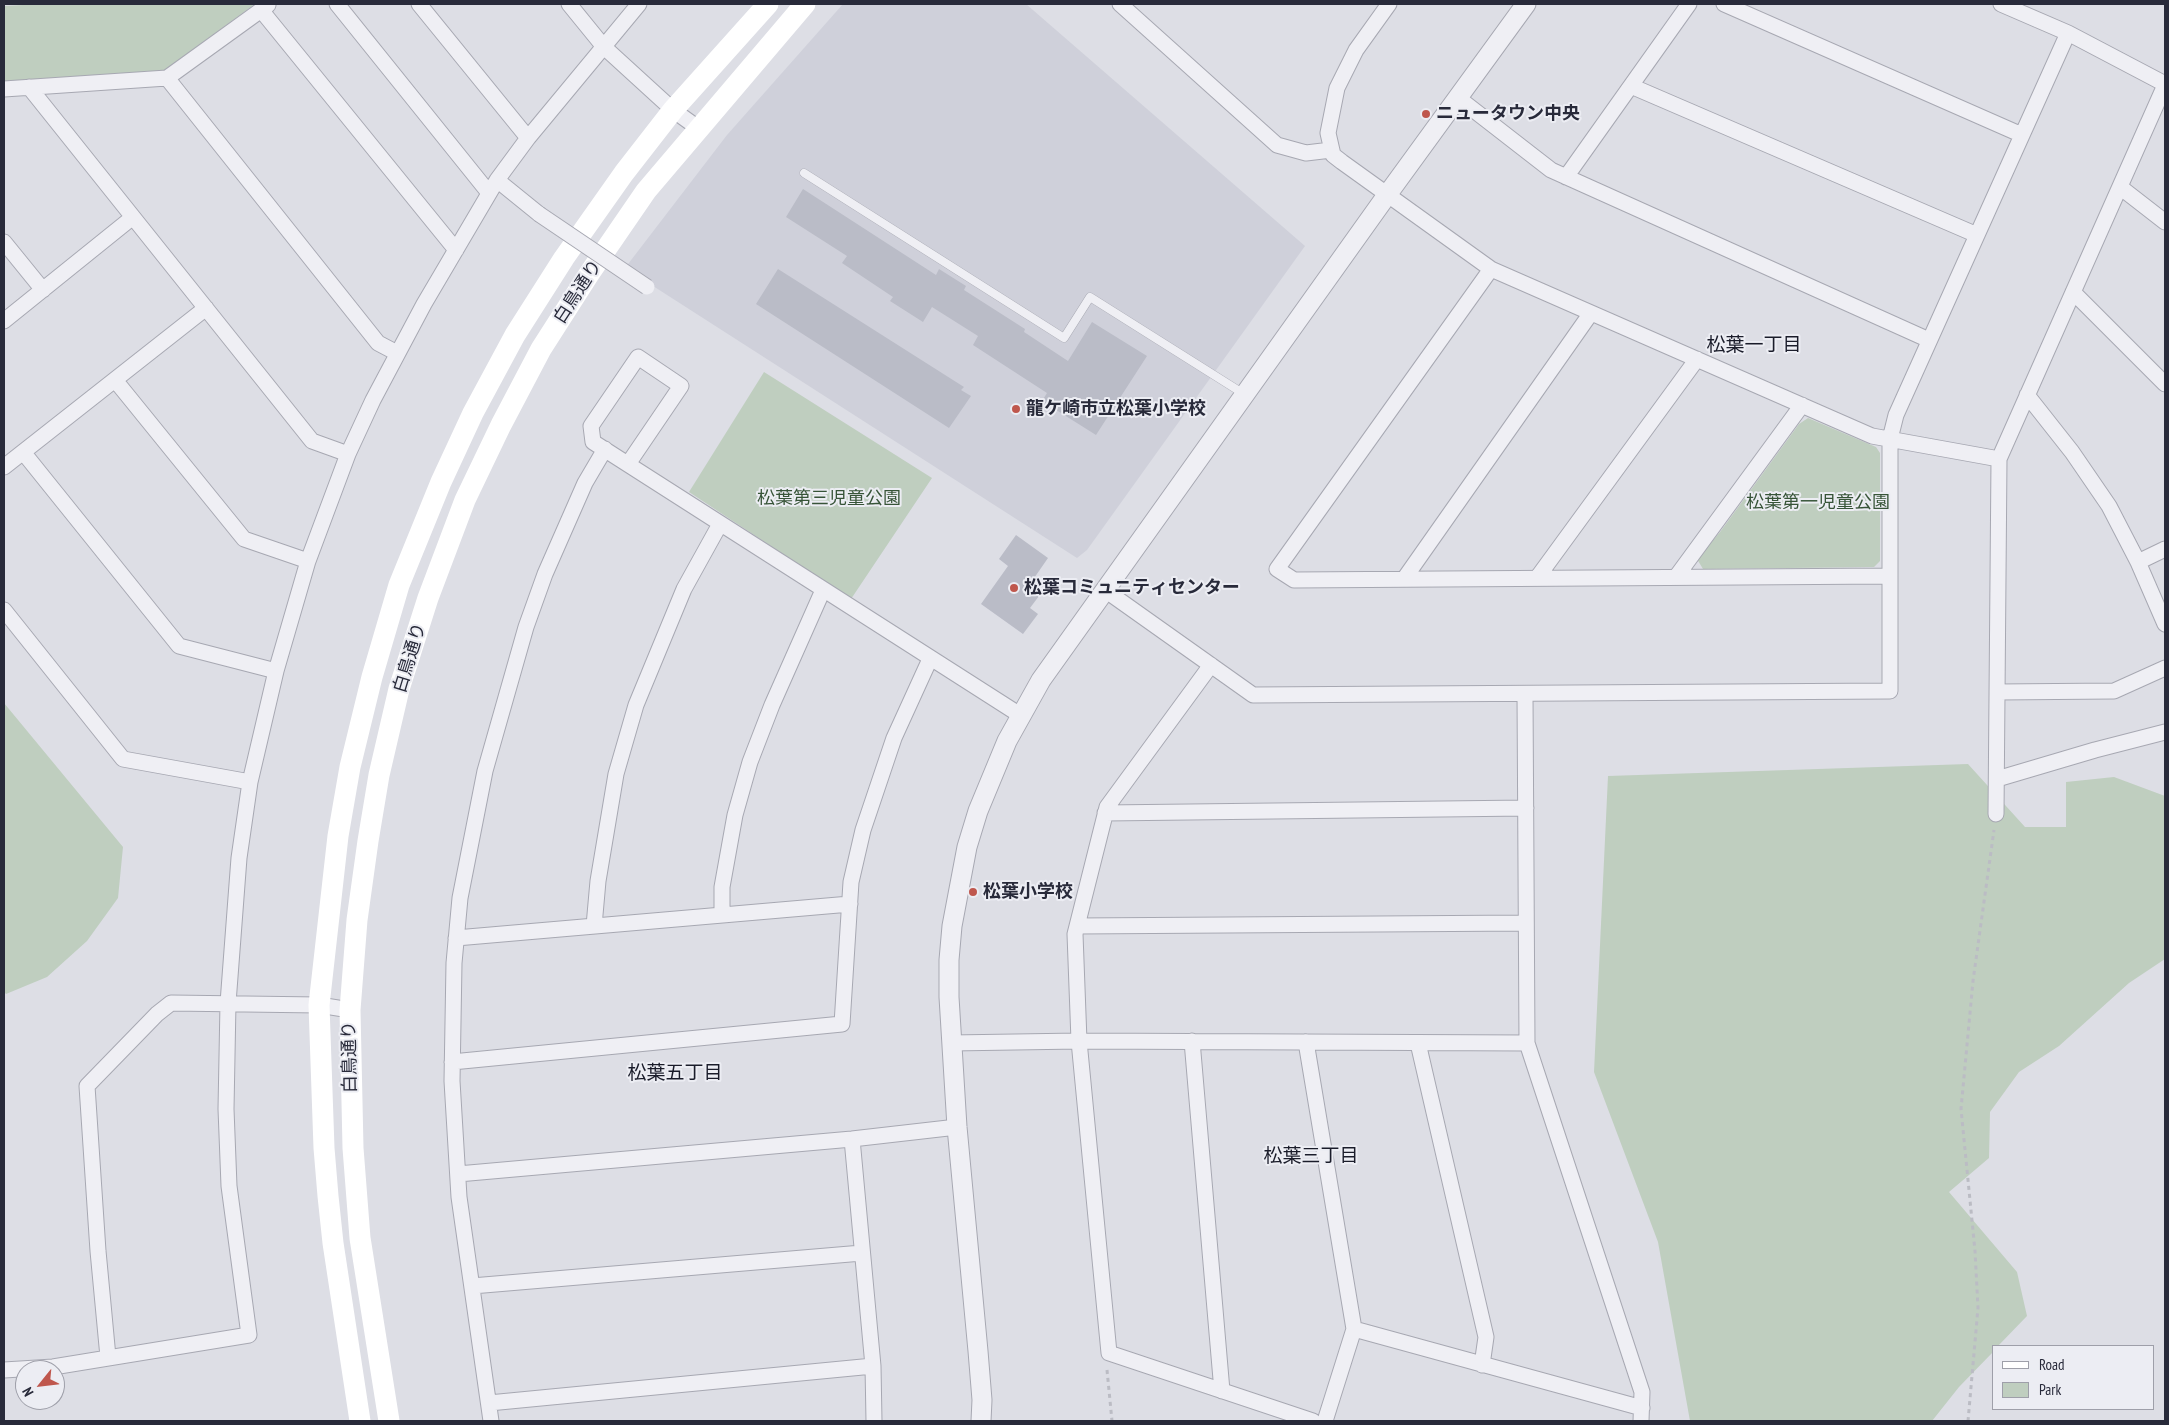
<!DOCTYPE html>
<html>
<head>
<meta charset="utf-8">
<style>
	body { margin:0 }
	#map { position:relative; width:2169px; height:1425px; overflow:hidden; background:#dddee5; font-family:"PT Sans Narrow",sans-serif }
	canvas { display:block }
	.frame { position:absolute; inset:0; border:5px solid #282a3a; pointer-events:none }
	.legend { position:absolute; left:1992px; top:1345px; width:162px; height:65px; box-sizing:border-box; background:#ecedf3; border:1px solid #9e9fa9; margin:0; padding:6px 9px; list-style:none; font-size:15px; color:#282a3a }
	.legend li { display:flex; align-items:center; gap:10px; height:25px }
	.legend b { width:25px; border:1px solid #9e9fa9 }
	.north { position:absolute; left:15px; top:1360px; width:50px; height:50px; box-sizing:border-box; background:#ecedf3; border:1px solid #9e9fa9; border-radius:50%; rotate:241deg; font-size:14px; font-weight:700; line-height:20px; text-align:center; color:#282a3a }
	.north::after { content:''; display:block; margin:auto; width:18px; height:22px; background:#bf574d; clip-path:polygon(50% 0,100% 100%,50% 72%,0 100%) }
</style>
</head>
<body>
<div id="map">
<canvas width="2169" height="1425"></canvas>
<div class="frame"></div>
<ul class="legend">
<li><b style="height:6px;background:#fff"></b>Road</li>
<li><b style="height:14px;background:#bfcebf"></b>Park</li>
</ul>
<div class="north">N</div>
</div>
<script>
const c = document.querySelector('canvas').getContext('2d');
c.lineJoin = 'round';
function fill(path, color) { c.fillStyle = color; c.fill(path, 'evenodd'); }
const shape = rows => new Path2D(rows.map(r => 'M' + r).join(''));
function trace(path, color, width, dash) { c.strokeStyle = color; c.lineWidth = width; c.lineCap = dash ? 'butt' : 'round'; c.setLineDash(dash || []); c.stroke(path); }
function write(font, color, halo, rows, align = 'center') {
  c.font = font + ' "PT Sans Narrow","Noto Sans JP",sans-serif'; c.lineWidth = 4; c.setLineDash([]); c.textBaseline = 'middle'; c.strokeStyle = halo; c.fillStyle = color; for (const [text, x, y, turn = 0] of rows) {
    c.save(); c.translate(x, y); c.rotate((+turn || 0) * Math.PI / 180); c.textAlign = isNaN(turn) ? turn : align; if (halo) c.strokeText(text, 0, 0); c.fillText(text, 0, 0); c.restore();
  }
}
fill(shape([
	[843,4,1026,4,1305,246,1087,550,1077,558,625,268,727,135]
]), '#cfd0da');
fill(shape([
	[41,4,255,4,153,79,4,85,4,6],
	[764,372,932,478,851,599,689,492],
	[1808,418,1876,447,1880,453,1880,561,1874,567,1703,569,1697,559,1720,532,1799,424],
	[4,703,123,847,118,898,87,941,47,977,6,994,4,992],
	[1968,764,2025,827,2066,827,2066,782,2114,777,2165,796,2165,959,2129,983,2059,1046,2019,1072,1990,1112,1989,1158,1949,1192,2017,1272,2027,1316,1998,1346,1993,1346,1993,1352,1959,1387,1932,1421,1690,1421,1658,1242,1594,1072,1608,776]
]), '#bfcebf');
fill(shape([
	[803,189,936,275,939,269,966,286,964,290,1025,329,1024,332,1068,361,1092,322,1147,356,1096,435,1042,401,1047,393,973,345,978,336,932,307,923,322,890,301,893,297,842,263,847,256,786,217],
	[778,269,964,387,961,390,971,396,949,428,756,304],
	[1016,535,1048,558,1030,584,1042,592,1030,608,1038,614,1023,634,981,604,1008,566,999,559]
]), '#babcc7');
const service = shape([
	[804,173,1064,338,1090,297,1244,394]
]);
const minor = shape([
	[337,4,489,193],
	[419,4,528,138],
	[569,4,604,47,673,110,698,128],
	[1120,4,1277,145,1306,153,1331,150],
	[1389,4,1356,50,1337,88,1328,133,1333,155,1342,162,1491,269,1872,436,1999,459],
	[1724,4,2022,135],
	[2001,4,2068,33,2165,84],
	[261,10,456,250],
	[167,78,378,343,397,353],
	[1631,86,1977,235],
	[29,87,312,441,348,454],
	[4,89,167,78,268,5],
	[1457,97,1551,170,1929,340],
	[1566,177,1689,4],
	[497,180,539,214],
	[2120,187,2165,222],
	[4,242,43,290],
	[1491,269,1277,569,1294,580,1890,576],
	[2073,292,2165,384],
	[4,321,133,217],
	[115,380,244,539,308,561],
	[2027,395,2072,452,2109,506,2138,562,2165,624],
	[23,452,179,646,276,671],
	[628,464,681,386,638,357,591,426,593,442,1020,715],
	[4,467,206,308],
	[2138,562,2165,549],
	[1676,577,1802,405],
	[1537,578,1697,359],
	[1404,579,1591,313],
	[1105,590,1253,695,1890,691,1890,439,1896,415,2068,33],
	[4,610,123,759,250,782],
	[1211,665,1107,807,1075,934,1079,1041,1109,1353,1313,1421],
	[1998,692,2114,691,2165,668],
	[1525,694,1527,1043,1642,1392,1641,1421],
	[1997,779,2095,750,2165,732],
	[1105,813,1526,808],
	[1996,814,1999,459,2165,85],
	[722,915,722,887,735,815,750,762,772,705,823,590],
	[594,926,598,881,616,774,636,705,684,589,720,524],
	[1077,926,1526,923],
	[456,938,850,904],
	[1192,1041,1222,1391],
	[1306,1042,1354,1329,1325,1421],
	[951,1043,1079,1041,1527,1043],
	[1418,1043,1486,1337,1482,1365],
	[452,1062,842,1024,851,882,863,830,894,738,930,659],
	[852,1139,873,1366,874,1421],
	[458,1174,852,1139,957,1127],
	[472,1286,862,1253],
	[1354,1329,1642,1408],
	[108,1357,98,1251,87,1086,157,1014,171,1003,319,1005,350,1010],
	[4,1370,53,1367,249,1335,229,1186,226,1109,228,1003,239,858,250,782,276,671,308,561,348,454,373,400,424,304,497,180,528,138,639,4],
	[489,1403,873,1366],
	[491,1421,459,1197,452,1081,454,963,460,898,485,771,526,627,545,574,585,483,605,449]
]);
const tertiary = shape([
	[981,1421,982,1400,978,1351,957,1127,949,997,949,960,952,926,967,847,978,811,1007,741,1041,680,1387,195,1526,4]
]);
trace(service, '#a7a8b2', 9);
trace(minor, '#a7a8b2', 17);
trace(tertiary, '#a7a8b2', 21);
trace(shape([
	[1107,1370,1112,1421],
	[1968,1421,1978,1308,1975,1251,1961,1109,1973,981,1994,830]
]), '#bbbcc4', 3, [4, 4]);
trace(service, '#efeff4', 8);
trace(minor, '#efeff4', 15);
trace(tertiary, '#efeff4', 19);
trace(shape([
	[360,1421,333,1243,328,1196,324,1148,319,1005,338,836,350,767,372,677,399,585,441,482,473,413,515,335,564,258,624,173,673,110,768,4],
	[389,1421,360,1238,353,1148,350,1010,357,920,368,841,379,775,399,689,428,598,465,500,501,425,541,349,589,274,646,191,805,4]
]), '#fff', 21);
const minorBridge = shape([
	[539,214,647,287]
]);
trace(minorBridge, '#a7a8b2', 17, []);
trace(minorBridge, '#efeff4', 15);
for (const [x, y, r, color] of [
	[1426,114,5,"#bf574d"],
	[1016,409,5,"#bf574d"],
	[1014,588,5,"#bf574d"],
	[973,892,5,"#bf574d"]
]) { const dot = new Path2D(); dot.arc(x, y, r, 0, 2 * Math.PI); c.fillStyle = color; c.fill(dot); trace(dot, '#ecedf3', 2); }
write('bold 18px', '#282a3a', '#ecedf3', [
	["ニュータウン中央",1436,114],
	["龍ケ崎市立松葉小学校",1026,409],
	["松葉コミュニティセンター",1024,588],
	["松葉小学校",983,892]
], 'left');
write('18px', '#282a3a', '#ecedf3', [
	["白鳥通り",578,292,-57],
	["白鳥通り",410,658,-73],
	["白鳥通り",350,1057,-91]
]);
write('18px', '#375438', '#ecedf3', [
	["松葉第三児童公園",829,499],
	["松葉第一児童公園",1818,503]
]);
write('19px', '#1a1c2a', '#ecedf3', [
	["松葉一丁目",1754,346],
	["松葉五丁目",675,1074],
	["松葉三丁目",1311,1157]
]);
</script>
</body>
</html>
